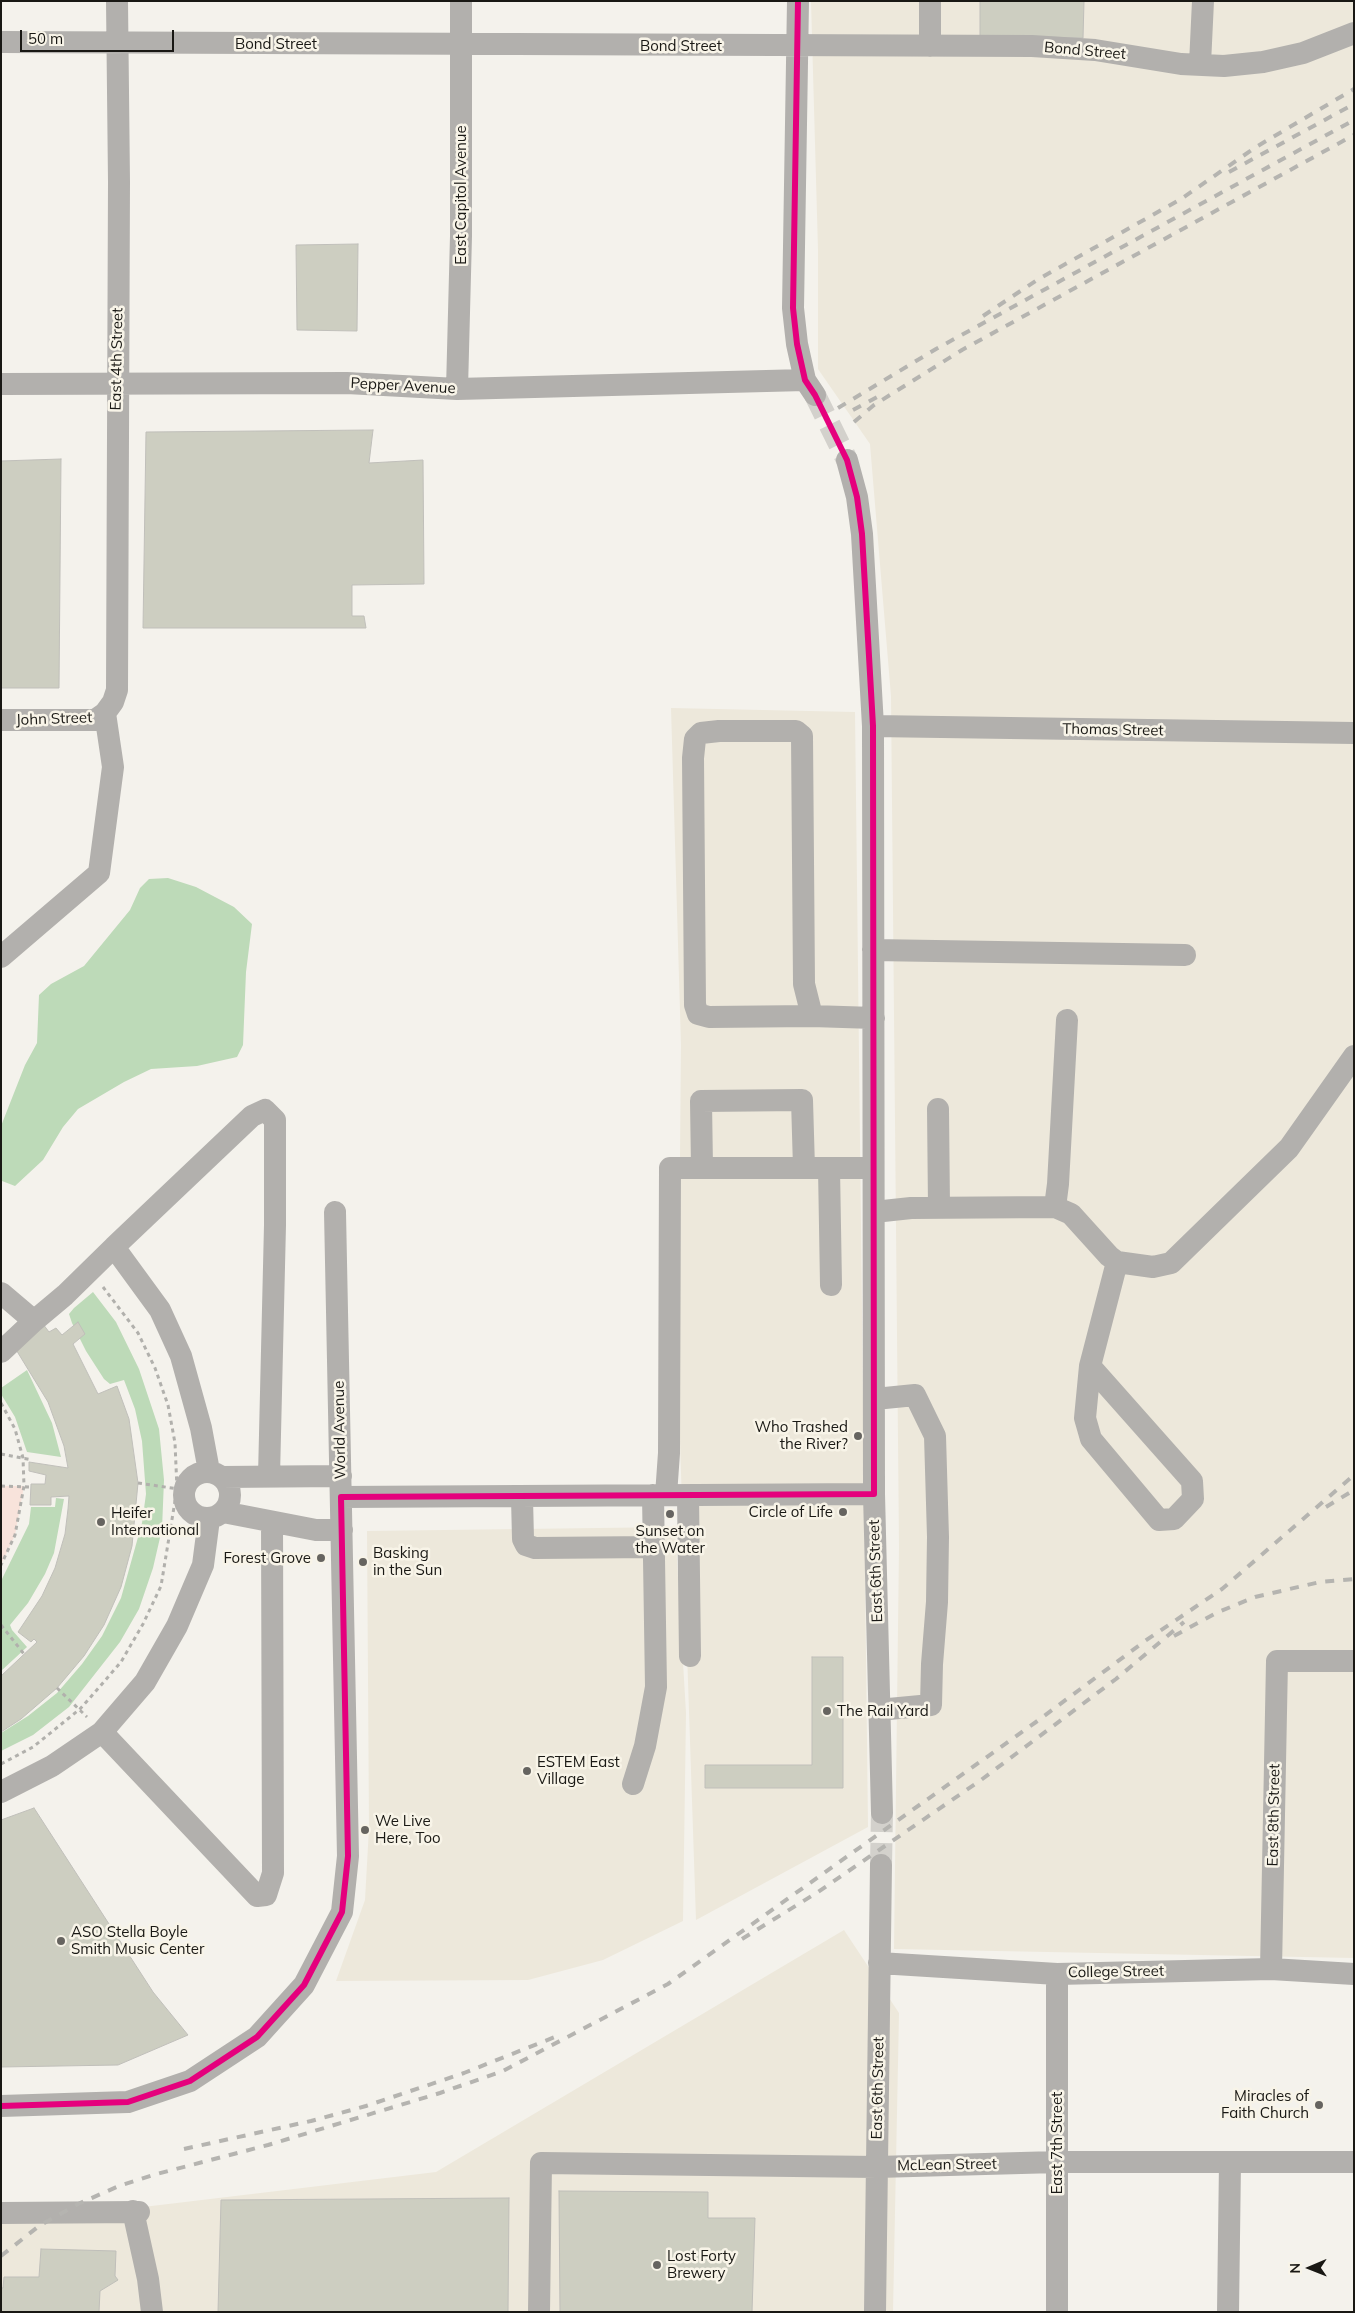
<!DOCTYPE html>
<html>
<head>
<meta charset="utf-8">
<style>
	body { margin:0 }
	#map { position:relative; width:1355px; height:2313px; overflow:hidden; background:#f4f2ec; font-family:Mulish,sans-serif }
	canvas { display:block }
	.frame { position:absolute; inset:0; border:2px solid #191814; pointer-events:none }
	.north { position:absolute; left:1285px; top:2243px; width:50px; height:50px; -webkit-text-stroke:4px #f8f4e8; paint-order:stroke; rotate:269deg; font-size:14px; font-weight:700; line-height:20px; text-align:center; color:#191814 }
	.north::after { content:''; display:block; margin:auto; width:18px; height:22px; background:#191814; clip-path:polygon(50% 0,100% 100%,50% 72%,0 100%) }
	.scale { position:absolute; left:20px; top:30px; width:154px; height:22px; box-sizing:border-box; border:2px solid #191814; border-top:0; padding-left:6px; font-size:15px; line-height:18px; white-space:nowrap; color:#191814; -webkit-text-stroke:4px #f8f4e8; paint-order:stroke }
</style>
</head>
<body>
<div id="map">
<canvas width="1355" height="2313"></canvas>
<div class="frame"></div>
<div class="north">N</div>
<div class="scale">50 m</div>
</div>
<script>
const c = document.querySelector('canvas').getContext('2d');
c.lineJoin = 'round';
function fill(path, color) { c.fillStyle = color; c.fill(path, 'evenodd'); }
const shape = rows => new Path2D(rows.map(r => 'M' + r).join(''));
function trace(path, color, width, dash) { c.strokeStyle = color; c.lineWidth = width; c.lineCap = dash ? 'butt' : 'round'; c.setLineDash(dash || []); c.stroke(path); }
function write(font, color, halo, rows, align = 'center') {
  c.font = font + ' Mulish,sans-serif'; c.lineWidth = 5; c.setLineDash([]); c.textBaseline = 'middle'; c.strokeStyle = halo; c.fillStyle = color; for (const [text, x, y, turn = 0] of rows) {
    c.save(); c.translate(x, y); c.rotate((+turn || 0) * Math.PI / 180); c.textAlign = isNaN(turn) ? turn : align; if (halo) c.strokeText(text, 0, 0); c.fillText(text, 0, 0); c.restore();
  }
}
fill(shape([
	[811,1,1354,1,1354,1958,894,1949,899,1547,891,696,870,444,818,369,818,250],
	[671,708,855,712,868,1827,696,1920,678,1383,681,1045],
	[675,1527,686,1713,683,1921,603,1960,528,1980,336,1981,365,1900,369,1828,367,1531],
	[844,1930,899,2013,893,2312,1,2312,1,2224,436,2172]
]), '#ede8db');
fill(shape([
	[1,1486,24,1486,15,1535,1,1565]
]), '#f8e3db');
fill(shape([
	[168,878,196,887,234,907,252,924,246,972,243,1045,237,1057,197,1066,151,1069,124,1082,78,1109,63,1127,43,1160,15,1186,2,1181,1,1126,25,1065,37,1043,39,995,51,984,84,966,130,910,140,888,149,879],
	[93,1292,116,1322,139,1369,159,1429,164,1480,162,1529,153,1568,139,1609,120,1642,69,1707,33,1735,1,1751,1,1733,28,1716,57,1693,82,1664,102,1636,121,1598,142,1523,146,1494,142,1441,135,1409,124,1380,110,1384,104,1379,86,1351,72,1323,69,1314,74,1308],
	[27,1370,52,1423,61,1457,27,1452,15,1417,1,1394,1,1388],
	[56,1498,64,1499,54,1553,45,1574,28,1603,10,1625,12,1630,27,1647,1,1671,1,1581,29,1524,31,1507,55,1507]
]), '#bddab8');
const building = shape([
	[980,1,1084,1,1083,38,980,36,980,1],
	[358,244,357,331,297,330,296,245,358,244],
	[373,430,369,463,423,460,424,584,352,585,352,616,364,616,366,628,143,628,146,432,373,430],
	[61,459,59,688,1,688,1,461,61,459],
	[78,1322,85,1334,73,1344,98,1394,117,1386,129,1419,138,1483,132,1546,121,1587,104,1625,84,1656,57,1688,21,1719,1,1732,1,1676,37,1642,34,1639,31,1642,18,1632,42,1596,55,1568,65,1534,68,1509,69,1496,51,1497,51,1505,30,1505,31,1484,45,1484,46,1475,29,1471,29,1462,68,1468,64,1446,48,1402,15,1348,43,1324,49,1332,56,1328,62,1335,78,1322],
	[812,1657,843,1657,843,1788,705,1788,705,1765,812,1765,812,1657],
	[34,1808,153,1992,188,2035,118,2065,1,2067,1,1820,34,1808],
	[559,2191,708,2192,708,2218,755,2218,752,2312,560,2312,559,2191],
	[509,2198,508,2312,218,2312,221,2200,509,2198],
	[41,2249,116,2251,115,2276,118,2280,100,2291,99,2312,1,2312,1,2288,3,2288,4,2277,39,2277,41,2249]
]);
fill(building, '#cdcec1');
trace(building, '#c0bfba', 1);
trace(shape([
	[815,395,847,460],
	[881,1865,882,1813]
]), '#d3d1cc', 22, [22, 11]);
trace(shape([
	[1,1403,15,1429,23,1458,24,1486,15,1535,1,1565],
	[1,1454,32,1460],
	[138,1483,185,1490],
	[1,1486,30,1487],
	[1,1625,24,1654],
	[57,1688,87,1717],
	[1,1764,33,1747,80,1709,89,1699,121,1662,143,1624,161,1586,177,1489,175,1443,168,1405,155,1368,138,1333,103,1287]
]), '#b1b0ac', 3, [4, 4]);
trace(shape([
	[798,1,793,308,797,344,805,380,815,395],
	[930,1,930,46],
	[1,42,1032,46,1095,50,1181,64,1224,66,1263,62,1303,53,1354,33],
	[1200,64,1203,1],
	[1,384,347,383,457,389,805,380],
	[457,389,461,236,461,1],
	[847,460,857,497,862,534,873,726,874,1494,882,1813],
	[1,720,95,720,105,713,113,702,117,690,119,182,117,1],
	[873,726,1354,733],
	[873,950,1185,955],
	[1,957,99,873,113,767,105,713],
	[812,1016,709,1017,698,1014,695,1005,693,758,695,739,701,733,719,731,796,731,802,736,804,984,812,1016,874,1018],
	[938,1109,939,1207],
	[702,1168,701,1101,802,1100,804,1168],
	[829,1168,831,1285],
	[1055,1207,1058,1184,1067,1020],
	[874,1212,911,1208,1055,1207,1071,1214,1109,1256,1117,1262,1153,1267,1171,1263,1289,1148,1354,1056],
	[1,1293,34,1321,65,1295,114,1247],
	[1,1352,34,1321],
	[1090,1366,1192,1481,1193,1499,1174,1519,1159,1520,1091,1439,1085,1418,1090,1366,1117,1262],
	[875,1399,915,1395,935,1436,938,1537,937,1602,932,1664,931,1705,878,1710],
	[209,1471,201,1428,181,1356,160,1310,114,1247,252,1116,265,1110,275,1120,275,1225,269,1476],
	'184 1495a23 23 0 1 1 46 0a23 23 0 1 1-46 0Z',
	[222,1477,341,1476],
	[666,1495,669,1453,670,1168,872,1168],
	[688,1496,690,1656],
	[341,1497,874,1494],
	[522,1498,523,1539,526,1545,535,1548,654,1547],
	[223,1512,316,1530,342,1530],
	[102,1732,257,1896,266,1895,273,1873,272,1522],
	[633,1784,645,1746,656,1687,653,1495],
	[1,1792,52,1766,102,1732,145,1682,177,1626,203,1565,209,1519],
	[879,1963,1057,1974,1271,1969,1354,1974],
	[1271,1969,1277,1661,1354,1661],
	[1,2106,128,2102,190,2081,257,2037,304,1985,342,1912,348,1856,335,1212],
	[133,2211,148,2279,152,2312],
	[1,2213,139,2212],
	[539,2312,541,2163,877,2167,1057,2162,1354,2162],
	[875,2312,881,1865],
	[1057,2312,1057,1974],
	[1228,2312,1230,2162]
]), '#b2b0ad', 22);
trace(shape([
	[1229,172,1354,104],
	[983,316,1037,280,1181,199,1256,147,1354,89],
	[838,408,936,349,1354,120],
	[853,410,877,397],
	[854,422,874,405,962,350,1354,135],
	[1326,1507,1354,1490],
	[1174,1636,1216,1613,1255,1597,1320,1582,1354,1579],
	[742,1939,818,1892,981,1780,1116,1679,1184,1622],
	[184,2149,311,2121,366,2106,464,2073,560,2035],
	[1,2256,39,2226,78,2204,119,2186,153,2175,268,2145,440,2093,503,2071,668,1984,1036,1722,1145,1641,1222,1589,1354,1475]
]), '#b5b4b0', 4, [9, 9]);
trace(shape([
	[798,1,793,308,797,344,805,380,815,395,847,460,857,497,862,534,873,726,874,1494],
	[341,1497,874,1494],
	[1,2106,128,2102,190,2081,257,2037,304,1985,342,1912,348,1856,341,1497]
]), '#e5007d', 6);
for (const [x, y, r, color] of [
	[858,1436,5,"#666460"],
	[843,1512,5,"#666460"],
	[670,1514,5,"#666460"],
	[101,1522,5,"#666460"],
	[321,1558,5,"#666460"],
	[363,1562,5,"#666460"],
	[827,1711,5,"#666460"],
	[527,1771,5,"#666460"],
	[365,1830,5,"#666460"],
	[61,1941,5,"#666460"],
	[1319,2105,5,"#666460"],
	[657,2265,5,"#666460"]
]) { const dot = new Path2D(); dot.arc(x, y, r, 0, 2 * Math.PI); c.fillStyle = color; c.fill(dot); trace(dot, '#f8f4e8', 2); }
write('15px', '#191814', '#f8f4e8', [
	["Bond Street",276,44],
	["Bond Street",681,46],
	["Bond Street",1085,51,5],
	["East Capitol Avenue",461,195,-90],
	["East 4th Street",117,359,-89],
	["Pepper Avenue",403,386,3],
	["John Street",54,719,-2],
	["Thomas Street",1113,730,1],
	["World Avenue",340,1430,-91],
	["East 6th Street",876,1571,-92],
	["East 8th Street",1274,1815,-89],
	["College Street",1116,1972,-1],
	["East 6th Street",878,2088,-89],
	["East 7th Street",1057,2143,-90],
	["McLean Street",947,2165,-1]
]);
write('15px', '#191814', '#f8f4e8', [
	["Who Trashed",848,1427,"right"],
	["the River?",848,1444,"right"],
	["Circle of Life",833,1512,"right"],
	["Heifer",111,1513],
	["International",111,1530],
	["Sunset on",670,1531,"center"],
	["the Water",670,1548,"center"],
	["Basking",373,1553],
	["in the Sun",373,1570],
	["Forest Grove",311,1558,"right"],
	["The Rail Yard",837,1711],
	["ESTEM East",537,1762],
	["Village",537,1779],
	["We Live",375,1821],
	["Here, Too",375,1838],
	["ASO Stella Boyle",71,1932],
	["Smith Music Center",71,1949],
	["Miracles of",1309,2096,"right"],
	["Faith Church",1309,2113,"right"],
	["Lost Forty",667,2256],
	["Brewery",667,2273]
], 'left');
</script>
</body>
</html>
